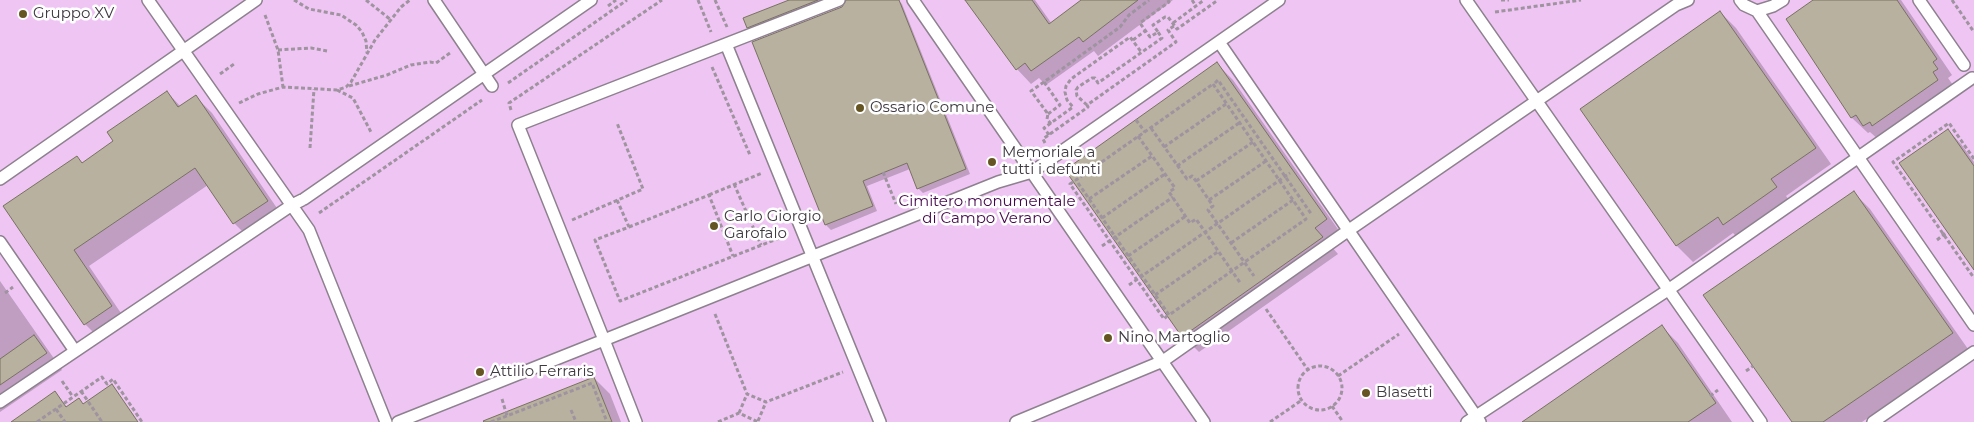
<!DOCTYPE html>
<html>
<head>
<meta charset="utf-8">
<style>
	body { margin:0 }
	canvas { display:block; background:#f3e4f4 }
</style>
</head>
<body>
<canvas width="1974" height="422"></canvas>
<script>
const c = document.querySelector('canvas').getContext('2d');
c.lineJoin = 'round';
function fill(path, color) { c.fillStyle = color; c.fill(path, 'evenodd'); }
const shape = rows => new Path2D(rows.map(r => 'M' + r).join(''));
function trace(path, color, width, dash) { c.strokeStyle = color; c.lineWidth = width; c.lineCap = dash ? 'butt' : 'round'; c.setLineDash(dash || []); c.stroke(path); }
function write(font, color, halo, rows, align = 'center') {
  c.font = font + ' Montserrat,sans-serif'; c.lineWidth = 5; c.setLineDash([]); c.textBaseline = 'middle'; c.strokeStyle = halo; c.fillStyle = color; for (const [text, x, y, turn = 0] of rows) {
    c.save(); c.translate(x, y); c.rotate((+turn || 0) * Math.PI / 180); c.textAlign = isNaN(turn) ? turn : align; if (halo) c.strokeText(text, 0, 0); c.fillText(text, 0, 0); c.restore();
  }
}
fill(shape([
	[0,0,1974,0,1974,422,0,422]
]), '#efc6f3');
fill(shape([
	[792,0,836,0,753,32,748,27],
	[847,0,898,0,902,4,970,174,923,193,918,188,910,169,867,186,877,211,831,230,826,225,754,43,842,8],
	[973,0,1035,0,1052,24,1083,0,1173,0,1098,56,1094,51,1046,85,1039,78,1031,84,1017,69],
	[1815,0,1901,0,1952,75,1948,78,1953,85,1880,141,1870,132,1868,133,1852,118,1787,19],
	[1720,12,1736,28,1831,164,1786,196,1792,204,1740,240,1733,233,1693,262,1677,246,1581,109],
	[1217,64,1233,80,1342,235,1330,245,1338,254,1199,352,1183,336],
	[167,92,181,107,196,97,212,113,283,217,250,239,234,223,208,185,89,266,127,322,101,340,85,324,5,207,77,158,83,164,115,142],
	[1948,130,1961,144,1974,162,1974,268],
	[1854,193,1870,209,1968,349,1862,422,1794,422],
	[0,281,62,370,0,412],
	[1662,327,1678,343,1732,422,1524,422],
	[594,378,610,394,621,422,484,422],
	[112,385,138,422,13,422,55,393,67,408,84,405]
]), '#0003');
const building = shape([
	[789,0,818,0,747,28,743,18,789,0],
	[846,0,899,0,966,169,917,189,907,163,863,181,873,206,825,225,752,42,842,7,846,0],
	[965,0,1032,0,1049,24,1081,0,1138,0,1083,42,1079,37,1031,71,1025,63,1016,70,965,0],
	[1813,0,1897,0,1937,59,1933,62,1938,69,1933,72,1938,80,1872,126,1870,122,1863,126,1856,115,1851,118,1786,19,1813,0],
	[1720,11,1816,148,1771,179,1777,187,1723,225,1718,217,1676,246,1580,109,1720,11],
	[1217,62,1327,219,1315,228,1323,237,1182,337,1065,170,1217,62],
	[167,91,178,107,196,95,268,201,233,224,195,168,74,250,112,306,84,325,3,206,77,156,82,163,113,141,107,132,167,91],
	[1948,129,1974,166,1974,270,1899,163,1948,129],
	[1854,191,1953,333,1823,422,1792,422,1703,295,1854,191],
	[1662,325,1716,403,1688,422,1522,422,1662,325],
	[34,335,47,353,0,385,0,359,34,335],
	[594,377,612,422,484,422,483,421,594,377],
	[112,384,138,422,11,422,55,391,66,407,79,398,83,404,112,384]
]);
fill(building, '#b8b19f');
trace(building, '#787260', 1);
const service = shape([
	[148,0,309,230,386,422],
	[434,0,492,86],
	[839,0,518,125,604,340,998,182,1032,172,1279,0],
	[913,0,1204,422],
	[1466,0,1761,422],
	[1740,0,1744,5,1757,11,1974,325],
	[1919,0,1964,65],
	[1757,11,1773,6,1783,0],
	[1219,42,1480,422],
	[726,44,880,422],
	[0,179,256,0],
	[304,199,591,0],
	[0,242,75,351],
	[0,402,292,205,302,200],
	[398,422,604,340,636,422],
	[1016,422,1163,361,1349,230,1676,5,1688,0],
	[1467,422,1668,290,1972,78],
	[1873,422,1974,352]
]);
trace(service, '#8e818f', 14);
trace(shape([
	[294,0,309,9,341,15,356,25,362,32,366,41,367,53],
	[366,0,391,20],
	[698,0,711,32],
	[715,0,727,27],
	[1168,0,1169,2,1140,23,1150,37,1158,32,1153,25,1165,17,1168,17,1177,29,1218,0],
	[1192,0,1196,6],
	[1501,0,1509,0],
	[1952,0,1974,32],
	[608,6,616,0],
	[1495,12,1581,0],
	[265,15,278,50,283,87],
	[1173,23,1204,0],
	[1133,40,1145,31],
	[278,50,311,48,327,51],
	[712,67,750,155],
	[220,74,234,64],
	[1044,82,1031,91,1048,114,1047,119,1051,124],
	[508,83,627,0],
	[1215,83,1218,80,1312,215],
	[1213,84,1306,219,1169,315,1076,180,1213,84],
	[349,86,387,75,411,65,430,62,436,63,450,53],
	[337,90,353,98,371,132],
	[239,103,258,94,283,87,337,90,346,87,351,82,375,40,401,7,410,0],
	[1087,105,1077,96,1076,90,1078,87,1092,78,1095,78,1098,83,1162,38,1158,32],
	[511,110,509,103,662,0],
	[1048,114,1060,105,1044,82,1120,27,1129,15,1149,0],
	[1136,120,1145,132],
	[1151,128,1187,179,1192,176,1196,181,1213,206,1208,210,1254,276],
	[1049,135,1044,128,1073,107,1067,100,1065,92,1066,86,1071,79,1130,37,1142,53],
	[1138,136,1175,188,1169,192,1190,223,1196,219,1241,284],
	[1045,143,1043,139,1088,107,1087,105,1176,42,1168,30,1174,26],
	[1164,147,1226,104],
	[310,148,314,89],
	[1974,159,1949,123,1893,162,1974,278],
	[1177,166,1239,123],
	[883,172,896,204],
	[1196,181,1253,142],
	[1073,182,1070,184,1137,280,1164,319,1167,316],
	[734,184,761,245],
	[709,195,762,173],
	[1089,199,1152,156],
	[617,200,629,227,595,240,620,301,787,235],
	[1209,200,1266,161],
	[319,213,482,100],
	[1102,218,1165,174],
	[572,220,643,189,617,123],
	[629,227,709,195,733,256],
	[1937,240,1947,232],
	[1231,243,1293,200],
	[1102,246,1173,197],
	[1128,256,1186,216],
	[1129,285,1290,173],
	[5,293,13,287],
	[1155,295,1219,251],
	[1266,309,1308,370],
	[715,314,747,394,766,402,843,372],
	'1298 388a22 22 0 1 1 44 0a22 22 0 1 1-44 0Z',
	[1746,371,1753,366],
	[1338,376,1399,334],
	[62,381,73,397],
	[81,391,102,422],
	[1710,396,1718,390],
	[502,399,507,416],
	[1332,406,1343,422],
	[56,409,65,422],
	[571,410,576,422],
	[739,413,747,394],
	[758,421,766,402],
	[37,422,102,377,107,384,113,379,142,422],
	[491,422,592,383,607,422],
	[718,422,739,413,758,422],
	[1270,422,1302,400]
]), '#9e939f', 3, [4, 2.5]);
trace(service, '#fff', 11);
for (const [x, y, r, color] of [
	[23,14,5,"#655522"],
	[860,108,5,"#655522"],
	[992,162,5,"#655522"],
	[714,226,5,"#655522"],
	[1108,338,5,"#655522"],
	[480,372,5,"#655522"],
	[1366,393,5,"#655522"]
]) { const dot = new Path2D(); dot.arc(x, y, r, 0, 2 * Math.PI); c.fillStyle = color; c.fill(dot); trace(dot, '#fff', 2); }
write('15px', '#3f3940', '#fff', [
	["Gruppo XV",33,14],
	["Ossario Comune",870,108],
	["Memoriale a",1002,153],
	["tutti i defunti",1002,170],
	["Carlo Giorgio",724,217],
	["Garofalo",724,234],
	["Nino Martoglio",1118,338],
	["Attilio Ferraris",490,372],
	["Blasetti",1376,393]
], 'left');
write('15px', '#44074b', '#fff', [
	["Cimitero monumentale",987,202],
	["di Campo Verano",987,219]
]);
</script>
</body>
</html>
